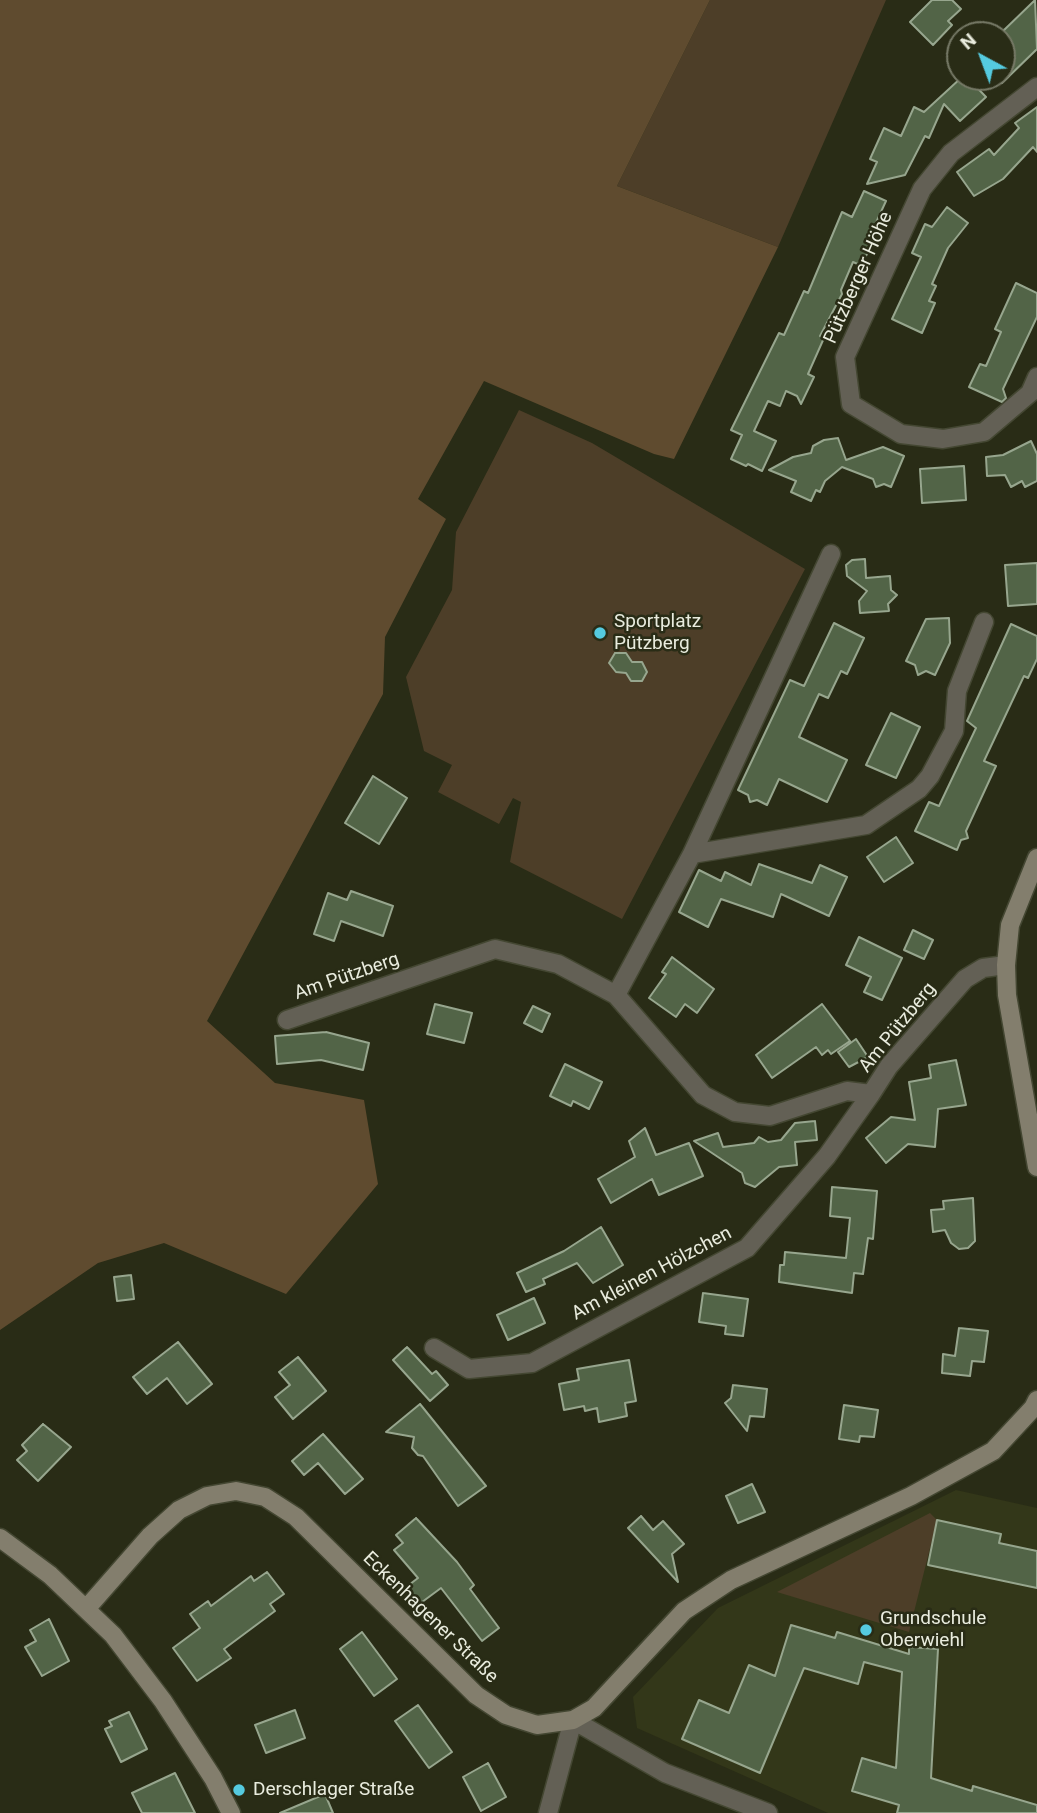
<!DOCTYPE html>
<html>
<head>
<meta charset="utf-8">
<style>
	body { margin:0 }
	#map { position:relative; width:1037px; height:1813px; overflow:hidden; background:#292c16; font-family:Roboto,sans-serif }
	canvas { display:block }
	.north { position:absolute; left:946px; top:21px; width:70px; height:70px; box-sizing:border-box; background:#292c16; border:2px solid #767966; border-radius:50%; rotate:319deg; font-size:19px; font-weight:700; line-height:28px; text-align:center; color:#e9ecde }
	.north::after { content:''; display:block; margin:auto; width:24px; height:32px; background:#55cadf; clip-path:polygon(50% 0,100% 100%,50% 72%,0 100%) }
</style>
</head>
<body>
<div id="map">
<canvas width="1037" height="1813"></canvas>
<div class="north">N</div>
</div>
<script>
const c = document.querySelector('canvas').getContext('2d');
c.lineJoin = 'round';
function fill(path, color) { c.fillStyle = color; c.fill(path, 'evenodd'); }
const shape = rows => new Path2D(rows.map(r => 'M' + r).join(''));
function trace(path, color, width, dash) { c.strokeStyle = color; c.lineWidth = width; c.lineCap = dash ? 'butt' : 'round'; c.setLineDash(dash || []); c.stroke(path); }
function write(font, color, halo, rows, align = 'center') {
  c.font = font + ' Roboto,sans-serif'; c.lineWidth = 5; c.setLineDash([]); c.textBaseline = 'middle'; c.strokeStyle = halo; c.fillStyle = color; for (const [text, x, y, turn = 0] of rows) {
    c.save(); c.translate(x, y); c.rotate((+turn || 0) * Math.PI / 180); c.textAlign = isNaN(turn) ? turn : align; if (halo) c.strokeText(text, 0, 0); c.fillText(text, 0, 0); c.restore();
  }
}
fill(shape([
	[956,1490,1037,1508,1037,1813,828,1813,637,1728,633,1697,718,1608]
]), '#333719');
fill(shape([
	[710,0,886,0,778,247,617,186],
	[519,410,592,443,805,569,622,919,510,862,521,802,513,798,499,824,438,792,452,765,424,751,406,677,452,590,456,532],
	[930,1513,937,1520,909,1632,777,1592]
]), '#4d3e28');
fill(shape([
	[0,0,710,0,617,186,778,247,674,459,654,454,484,381,418,499,446,519,385,637,383,694,207,1021,275,1083,364,1100,378,1184,286,1294,164,1243,98,1263,0,1330]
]), '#5f4b2f');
const building = shape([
	[932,0,952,0,961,9,948,21,952,25,933,45,910,22,932,0],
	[1035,0,1037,49,1002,83,1002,32,1035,0],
	[962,77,967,77,986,97,960,121,944,104,929,138,925,136,905,175,867,184,877,162,870,159,884,128,901,136,914,107,924,112,962,77],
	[1037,107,1037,152,1033,147,1003,179,974,196,957,172,989,149,994,155,1019,128,1015,123,1037,107],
	[864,191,886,201,874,227,877,228,871,240,873,245,860,265,853,262,841,290,842,294,820,336,824,338,808,374,814,377,801,404,797,396,786,391,780,406,768,401,754,431,776,441,762,471,748,464,746,466,731,459,742,435,731,430,779,333,784,335,804,291,808,293,842,212,852,217,864,191],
	[947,207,968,223,948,248,932,284,936,286,929,301,935,303,922,333,892,319,921,257,912,253,925,224,932,227,947,207],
	[1016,283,1037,293,1037,317,1003,389,1006,398,1002,402,969,387,980,364,986,366,1001,332,995,329,1016,283],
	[838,438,846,460,883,447,904,456,891,487,884,484,876,487,873,479,842,467,825,481,820,492,816,490,811,501,791,492,796,481,769,470,793,457,811,453,813,446,824,440,838,438],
	[1031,441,1037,454,1037,481,1025,487,1022,481,1011,487,1005,475,987,476,986,457,1003,455,1031,441],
	[964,466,966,500,922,503,920,469,964,466],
	[865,559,866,578,890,576,891,590,897,595,888,604,889,611,860,613,859,601,867,591,847,576,846,565,852,560,865,559],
	[1037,563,1037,604,1008,606,1005,565,1037,563],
	[949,618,950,643,935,675,926,671,918,675,915,665,906,661,926,619,949,618],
	[834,623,864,638,847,674,841,671,828,698,819,694,799,737,847,760,827,802,779,779,767,805,757,800,750,802,748,795,738,790,790,680,804,686,834,623],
	[1011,624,1037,636,1037,659,1028,678,1024,676,984,761,996,766,966,831,968,838,961,840,957,850,915,831,929,802,939,806,976,728,967,721,1011,624],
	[615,653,626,653,632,662,642,662,647,672,642,681,631,681,626,673,616,672,609,663,615,653],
	[891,713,920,727,896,778,866,765,891,713],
	[373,776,407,798,379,844,345,823,373,776],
	[896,837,913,863,884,882,867,857,896,837],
	[759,864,812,883,820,865,847,877,829,916,781,894,773,917,721,899,708,927,679,912,699,870,721,881,725,872,751,885,759,864],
	[351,891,393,906,383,936,341,921,334,941,314,934,328,893,347,900,351,891],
	[913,930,933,940,924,959,904,950,913,930],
	[859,937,902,958,882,1000,864,992,871,977,846,965,859,937],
	[672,957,714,989,697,1013,685,1004,676,1017,649,998,666,974,662,972,672,957],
	[435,1004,472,1013,464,1043,427,1034,435,1004],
	[822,1004,850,1041,831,1054,828,1050,822,1055,816,1047,772,1078,756,1055,822,1004],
	[533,1006,550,1014,542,1032,524,1023,533,1006],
	[326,1032,369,1043,363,1070,321,1060,277,1064,275,1036,326,1032],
	[856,1039,868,1057,849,1067,838,1052,856,1039],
	[956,1060,966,1105,938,1109,935,1147,908,1144,886,1163,866,1138,891,1117,915,1120,909,1082,931,1078,929,1065,956,1060],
	[565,1064,602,1082,589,1109,573,1101,571,1106,550,1096,565,1064],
	[815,1121,817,1140,795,1142,797,1165,779,1167,755,1187,745,1183,742,1173,694,1141,718,1133,723,1147,754,1143,759,1137,768,1142,781,1140,795,1123,815,1121],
	[645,1128,656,1155,689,1143,703,1176,659,1195,652,1179,611,1203,598,1179,635,1157,629,1141,645,1128],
	[832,1187,877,1191,873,1239,868,1238,863,1274,854,1273,852,1293,779,1282,780,1265,784,1265,785,1252,846,1258,850,1218,830,1216,832,1187],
	[973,1198,975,1241,968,1248,959,1249,951,1243,945,1230,933,1232,931,1210,944,1209,943,1201,973,1198],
	[601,1227,623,1265,593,1283,577,1263,543,1279,545,1284,526,1292,517,1273,564,1251,601,1227],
	[131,1275,134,1299,117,1301,114,1277,131,1275],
	[703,1293,748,1299,743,1336,725,1334,726,1326,699,1322,703,1293],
	[534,1298,545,1323,508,1340,497,1315,534,1298],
	[959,1328,988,1331,984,1362,972,1361,970,1376,942,1373,943,1354,955,1356,959,1328],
	[178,1342,212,1384,187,1404,167,1378,147,1394,133,1377,178,1342],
	[407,1347,432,1374,436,1371,448,1385,430,1401,393,1360,407,1347],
	[298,1357,326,1391,293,1419,275,1397,290,1385,279,1372,298,1357],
	[629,1360,636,1401,625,1403,627,1416,599,1422,597,1408,585,1411,584,1406,564,1410,559,1384,579,1380,577,1369,629,1360],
	[733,1385,767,1389,764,1417,750,1416,747,1431,725,1403,731,1398,733,1385],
	[420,1404,486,1486,458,1506,423,1456,418,1455,412,1448,414,1437,386,1432,420,1404],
	[844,1405,878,1410,874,1437,860,1436,859,1442,839,1439,844,1405],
	[43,1424,71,1447,38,1481,17,1460,27,1451,22,1445,43,1424],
	[323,1434,363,1479,345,1494,318,1463,304,1475,292,1461,323,1434],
	[752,1484,765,1512,738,1523,726,1496,752,1484],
	[641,1516,653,1530,663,1521,684,1544,672,1554,678,1582,628,1528,641,1516],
	[416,1518,457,1562,474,1585,470,1589,499,1628,482,1641,441,1588,414,1608,401,1591,418,1578,394,1550,403,1543,396,1535,416,1518],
	[937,1520,1001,1534,999,1543,1037,1551,1037,1588,928,1565,937,1520],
	[267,1572,284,1594,270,1604,275,1611,224,1649,231,1658,197,1681,173,1648,200,1628,190,1614,208,1601,211,1606,251,1576,254,1581,267,1572],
	[49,1619,69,1661,42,1676,25,1647,36,1641,30,1630,49,1619],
	[791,1625,835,1638,837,1632,909,1654,909,1647,938,1649,931,1778,972,1791,973,1786,1037,1805,1037,1813,897,1813,899,1805,852,1791,862,1758,896,1768,902,1672,864,1662,858,1684,804,1668,760,1773,682,1739,699,1700,729,1713,749,1665,775,1676,791,1625],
	[362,1632,397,1679,374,1696,340,1649,362,1632],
	[418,1705,452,1752,429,1768,395,1721,418,1705],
	[295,1710,305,1738,266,1753,255,1725,295,1710],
	[129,1712,147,1749,121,1762,105,1729,112,1726,109,1721,129,1712],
	[488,1763,506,1797,481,1811,463,1777,488,1763],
	[175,1773,195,1813,142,1813,132,1793,175,1773],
	[325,1794,333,1813,280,1813,325,1794]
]);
fill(building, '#526447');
trace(building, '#97a68e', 2);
const minor = shape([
	[1037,87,951,153,922,189,845,357,851,404,901,434,943,439,984,432,1030,393,1037,377],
	[692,854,831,554],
	[616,995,692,854,866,825,919,789,930,776,954,731,957,691,984,622],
	[287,1020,495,949,558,964,616,995,703,1095,735,1112,770,1116,847,1091,871,1094,889,1066,965,979,983,968,1006,965],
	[434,1348,469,1369,532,1363,747,1248,827,1156,871,1094],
	[548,1813,573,1720,665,1773,768,1813]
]);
const secondary = shape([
	[1037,858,1010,925,1006,965,1007,995,1037,1167],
	[0,1538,50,1575,113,1635,163,1701,213,1778,231,1813],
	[86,1609,150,1536,179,1510,207,1496,236,1491,265,1497,296,1517,476,1695,506,1715,537,1725,573,1720,594,1708,684,1611,731,1580,911,1496,993,1451,1033,1408,1037,1400]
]);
trace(minor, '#444732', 21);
trace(secondary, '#444732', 21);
trace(minor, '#636055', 18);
trace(secondary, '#837e6d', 18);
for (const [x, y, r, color] of [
	[600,633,7,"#55cadf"],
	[866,1630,7,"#55cadf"],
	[239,1790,7,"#55cadf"]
]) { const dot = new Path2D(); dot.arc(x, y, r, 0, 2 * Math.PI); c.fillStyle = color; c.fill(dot); trace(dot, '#292c16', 2.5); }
write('19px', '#e9ecde', '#292c16', [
	["Pützberger Höhe",859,278,-66],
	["Am Pützberg",347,977,-19],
	["Am Pützberg",898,1028,-51],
	["Am kleinen Hölzchen",652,1274,-28],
	["Eckenhagener Straße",430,1618,44]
]);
write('19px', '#e9ecde', '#292c16', [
	["Sportplatz",614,622],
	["Pützberg",614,644],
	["Grundschule",880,1619],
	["Oberwiehl",880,1641],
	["Derschlager Straße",253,1790]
], 'left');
</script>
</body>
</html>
